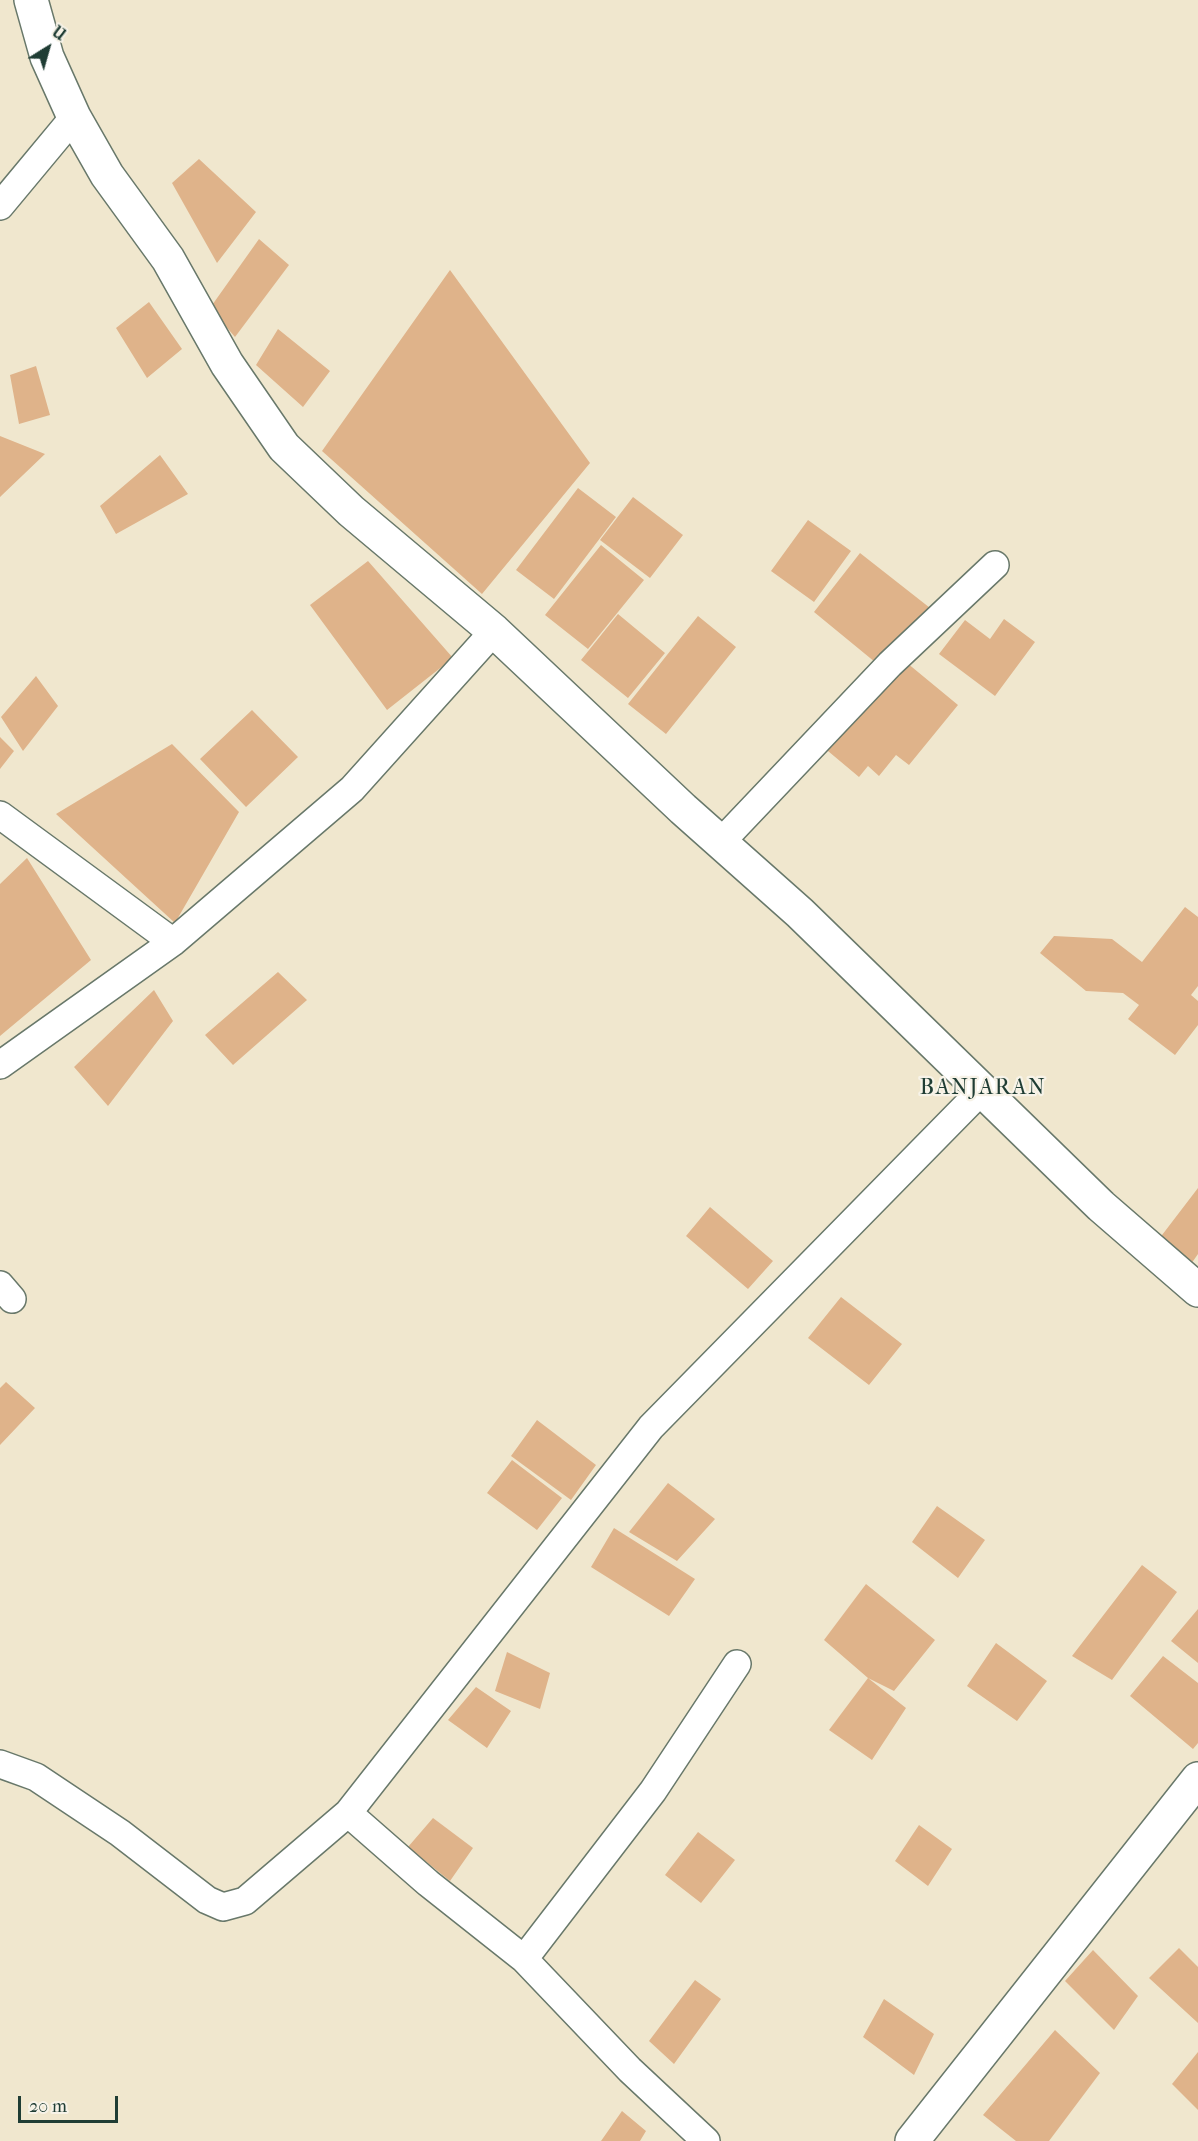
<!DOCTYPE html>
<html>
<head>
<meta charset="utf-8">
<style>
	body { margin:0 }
	#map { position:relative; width:1198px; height:2141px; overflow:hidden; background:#f0e7ce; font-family:"IM FELL French Canon",serif }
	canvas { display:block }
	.north { position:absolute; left:18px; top:18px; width:60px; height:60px; -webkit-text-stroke:4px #f7f3e8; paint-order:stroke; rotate:37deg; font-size:16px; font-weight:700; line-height:24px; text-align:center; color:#1f3d34 }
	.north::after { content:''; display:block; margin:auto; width:21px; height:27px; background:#1f3d34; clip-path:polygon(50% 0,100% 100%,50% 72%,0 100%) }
	.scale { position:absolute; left:18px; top:2096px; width:100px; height:27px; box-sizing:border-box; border:3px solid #1f3d34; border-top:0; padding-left:8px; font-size:18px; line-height:21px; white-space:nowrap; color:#1f3d34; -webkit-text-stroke:4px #f7f3e8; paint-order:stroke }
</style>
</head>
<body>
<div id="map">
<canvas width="1198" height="2141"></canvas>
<div class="north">U</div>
<div class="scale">20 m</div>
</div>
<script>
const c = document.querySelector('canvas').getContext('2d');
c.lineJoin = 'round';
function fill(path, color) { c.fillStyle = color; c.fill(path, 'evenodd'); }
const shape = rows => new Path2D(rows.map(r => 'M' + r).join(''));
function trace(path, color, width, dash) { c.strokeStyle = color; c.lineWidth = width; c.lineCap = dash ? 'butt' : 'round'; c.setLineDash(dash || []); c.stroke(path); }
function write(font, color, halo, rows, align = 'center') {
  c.font = font + ' "IM FELL French Canon",serif'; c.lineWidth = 4.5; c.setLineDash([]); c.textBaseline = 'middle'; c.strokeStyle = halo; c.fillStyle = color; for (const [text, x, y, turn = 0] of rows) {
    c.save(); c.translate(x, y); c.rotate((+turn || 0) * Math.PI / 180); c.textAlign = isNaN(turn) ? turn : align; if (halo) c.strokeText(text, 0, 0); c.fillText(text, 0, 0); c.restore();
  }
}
fill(shape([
	[199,159,256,212,217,263,172,183],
	[259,239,289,265,235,337,210,308],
	[450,270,590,463,482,594,322,451],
	[149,302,182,349,147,378,116,328],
	[278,329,330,371,303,407,256,365],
	[36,366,50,415,19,424,10,375],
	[0,436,45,454,0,497],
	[160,455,188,494,116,534,100,506],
	[578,488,616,517,554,599,516,570],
	[633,497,683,535,650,578,600,540],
	[808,520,851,551,814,602,771,571],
	[601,545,644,580,588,649,545,615],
	[860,553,939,615,881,667,814,612],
	[368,561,453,658,387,710,310,605],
	[618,614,665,653,628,698,581,660],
	[698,616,736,647,666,734,628,704],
	[1004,619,1035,642,995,696,939,654,965,620,990,639],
	[901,658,958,705,909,765,896,755,879,776,868,766,859,777,822,746],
	[36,676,58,706,23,751,1,717],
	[252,710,298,757,246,807,200,759],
	[0,737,14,751,0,769],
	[172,744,239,812,175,923,56,814],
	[27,858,91,960,0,1036,0,884],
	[1185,907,1198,917,1198,986,1191,995,1198,1001,1198,1025,1175,1055,1128,1019,1139,1005,1123,993,1086,991,1040,953,1054,936,1112,939,1142,962],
	[278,972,307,1000,233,1065,205,1035],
	[154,990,173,1021,108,1106,74,1067],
	[1198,1188,1198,1254,1191,1264,1159,1239],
	[710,1207,773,1261,748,1289,686,1236],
	[841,1297,902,1344,869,1385,808,1338],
	[6,1382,35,1408,0,1445,0,1388],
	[537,1420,596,1465,571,1500,511,1456],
	[512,1460,562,1498,537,1530,487,1493],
	[668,1483,715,1519,677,1561,629,1532],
	[937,1506,985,1540,958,1578,912,1542],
	[614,1528,695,1579,669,1616,591,1567],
	[1142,1565,1177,1592,1112,1680,1072,1656],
	[866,1584,935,1640,894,1691,868,1678,824,1640],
	[1198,1609,1198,1663,1171,1641],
	[996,1643,1047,1681,1017,1721,967,1686],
	[507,1652,550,1673,540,1709,495,1691],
	[1163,1656,1198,1683,1198,1743,1193,1749,1130,1696],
	[868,1678,906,1708,872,1760,829,1730],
	[476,1687,511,1711,487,1748,448,1720],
	[433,1818,473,1848,450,1881,408,1847],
	[919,1825,952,1849,928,1886,895,1861],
	[698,1832,735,1860,701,1903,665,1875],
	[1179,1948,1198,1967,1198,2023,1149,1978],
	[1093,1950,1138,1996,1114,2030,1065,1981],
	[695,1980,721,1999,674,2064,649,2041],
	[884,1999,934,2034,914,2075,863,2037],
	[1055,2030,1100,2073,1049,2141,1016,2141,983,2115],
	[1198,2052,1198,2110,1172,2084],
	[622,2111,646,2131,640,2141,601,2141]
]), '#dfb38a');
const minor = shape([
	[0,206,74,117],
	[0,815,173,942],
	[722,841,890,664,995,565],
	[0,1065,173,942,352,789,494,631],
	[0,1285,12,1299],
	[0,1764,36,1777,120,1833,207,1900,223,1907,245,1901,348,1813,428,1883,524,1959,630,2070,706,2141],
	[348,1813,651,1427,983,1089],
	[524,1959,653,1791,737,1664]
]);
const tertiary = shape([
	[31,0,47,57,74,117,107,175,168,259,227,364,284,447,351,511,494,631,683,809,800,913,1101,1206,1198,1290],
	[912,2141,1198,1779]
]);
trace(minor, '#68786a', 30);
trace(tertiary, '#68786a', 36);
trace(minor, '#fff', 27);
trace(tertiary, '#fff', 33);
c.letterSpacing = '1.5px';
write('22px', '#1f3d34', '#f7f3e8', [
	["BANJARAN",983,1089]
]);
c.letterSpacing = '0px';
</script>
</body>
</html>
